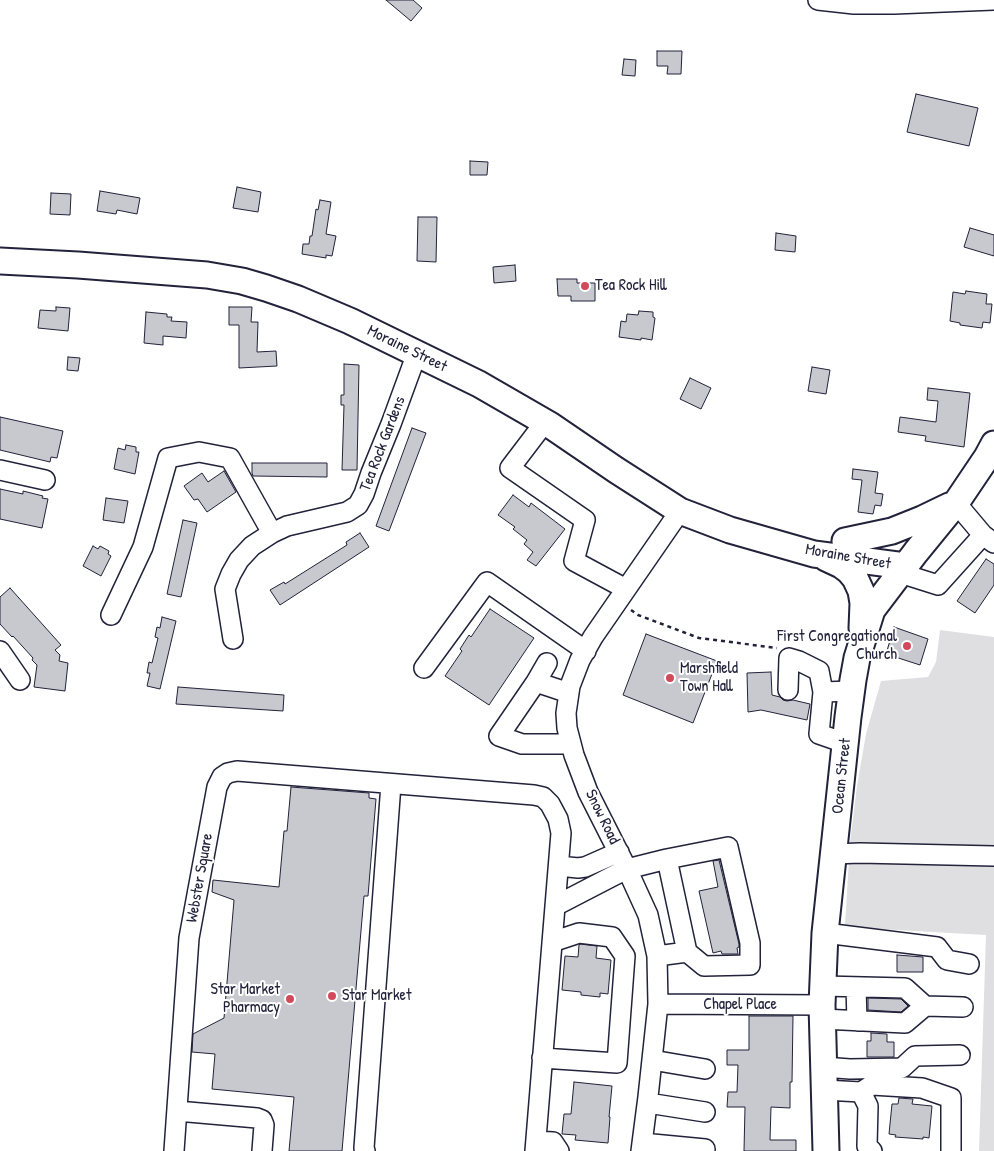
<!DOCTYPE html>
<html>
<head>
<meta charset="utf-8">
<style>
	body { margin:0 }
	canvas { display:block; background:#fff }
</style>
</head>
<body>
<canvas width="994" height="1151"></canvas>
<script>
const c = document.querySelector('canvas').getContext('2d');
c.lineJoin = 'round';
function fill(path, color) { c.fillStyle = color; c.fill(path, 'evenodd'); }
const shape = rows => new Path2D(rows.map(r => 'M' + r).join(''));
function trace(path, color, width, dash) { c.strokeStyle = color; c.lineWidth = width; c.lineCap = dash ? 'butt' : 'round'; c.setLineDash(dash || []); c.stroke(path); }
function write(font, color, halo, rows, align = 'center') {
  c.font = font + ' "Patrick Hand",sans-serif'; c.lineWidth = 4; c.setLineDash([]); c.textBaseline = 'middle'; c.strokeStyle = halo; c.fillStyle = color; for (const [text, x, y, turn = 0] of rows) {
    c.save(); c.translate(x, y); c.rotate((+turn || 0) * Math.PI / 180); c.textAlign = isNaN(turn) ? turn : align; if (halo) c.strokeText(text, 0, 0); c.fillText(text, 0, 0); c.restore();
  }
}
fill(shape([
	[940,630,994,637,994,1151,979,1151,986,935,861,928,845,925,850,843,857,786,866,734,881,681,928,677,936,662]
]), '#dfdfe2');
const building = shape([
	[386,0,413,0,422,8,411,21,386,0],
	[657,51,682,51,681,74,667,74,668,66,657,66,657,51],
	[624,59,636,60,635,76,622,75,624,59],
	[916,94,978,108,969,146,907,132,916,94],
	[470,161,488,162,487,175,470,175,470,161],
	[237,187,261,192,258,212,233,208,237,187],
	[100,191,140,198,137,214,117,210,116,214,97,211,100,191],
	[51,193,71,194,70,215,50,214,51,193],
	[320,200,331,202,326,234,336,236,332,256,326,255,326,258,302,254,303,244,309,244,310,236,312,236,316,209,318,210,320,200],
	[418,217,437,217,436,262,417,261,418,217],
	[970,228,994,235,994,256,964,247,970,228],
	[776,233,796,236,795,252,775,250,776,233],
	[515,265,516,281,494,283,493,267,515,265],
	[557,279,577,279,577,283,595,283,595,301,571,301,571,296,558,296,557,279],
	[966,291,987,294,986,304,992,304,990,323,983,322,982,328,960,325,960,323,950,321,953,292,965,294,966,291],
	[56,307,70,308,68,331,38,328,40,310,56,311,56,307],
	[229,307,252,307,251,322,258,322,257,352,276,351,277,366,239,368,239,325,229,325,229,307],
	[639,311,653,312,653,317,655,318,652,340,641,338,641,340,619,337,621,321,626,322,627,314,638,315,639,311],
	[146,312,167,314,167,317,172,317,171,321,187,322,186,338,163,336,163,345,144,343,146,312],
	[68,357,80,358,78,371,67,370,68,357],
	[344,364,359,365,357,470,342,470,344,405,341,405,341,395,344,395,344,364],
	[812,367,830,370,826,394,808,391,812,367],
	[690,378,711,388,701,409,680,399,690,378],
	[928,388,970,393,964,447,925,441,926,436,898,432,900,417,936,422,938,401,927,400,928,388],
	[0,417,63,431,57,458,51,457,50,462,0,450,0,417],
	[412,428,426,433,389,531,376,526,412,428],
	[126,445,136,447,136,452,139,452,135,474,114,469,118,448,125,450,126,445],
	[252,463,327,463,327,477,253,476,252,473,252,463],
	[853,469,878,472,875,493,883,494,881,506,875,505,873,514,858,512,862,480,852,479,853,469],
	[224,471,236,492,207,512,198,499,194,500,184,486,202,473,208,482,224,471],
	[0,489,23,494,23,491,43,496,42,498,48,499,42,528,0,519,0,489],
	[513,495,529,507,531,503,565,529,536,566,527,560,533,552,524,544,527,540,513,529,515,527,498,515,513,495],
	[106,498,128,501,124,523,103,520,106,498],
	[183,520,197,523,181,597,167,594,183,520],
	[360,533,369,547,280,605,270,590,284,582,285,584,347,545,346,542,360,533],
	[93,546,98,549,100,546,109,551,108,554,111,556,101,576,83,566,93,546],
	[986,559,994,564,994,585,975,613,957,601,986,559],
	[10,588,61,645,55,650,60,655,59,661,68,663,65,691,34,687,37,665,32,660,33,658,13,636,12,637,0,624,0,597,10,588],
	[490,609,534,638,489,705,445,676,462,651,460,649,469,635,471,637,490,609],
	[162,617,176,621,160,689,147,686,150,673,147,673,149,662,152,663,158,638,155,637,157,627,160,628,162,617],
	[894,627,928,639,920,665,886,654,894,627],
	[646,634,717,661,693,723,623,695,646,634],
	[771,672,772,695,780,697,783,700,787,701,793,700,810,704,807,720,761,710,748,712,747,673,771,672],
	[178,687,284,695,283,711,176,704,178,687],
	[291,787,369,793,369,798,376,799,368,896,364,896,342,1151,289,1151,294,1097,212,1089,215,1054,192,1052,193,1034,224,1018,234,900,212,892,213,880,279,887,284,831,287,831,291,787],
	[719,860,739,944,739,947,737,948,738,954,722,954,721,951,713,953,699,891,718,887,713,861,719,860],
	[580,944,597,946,596,958,611,960,608,994,600,993,600,997,581,995,581,992,562,990,565,956,578,957,579,945,580,944],
	[897,955,923,957,923,972,897,972,897,955],
	[868,998,901,999,908,1006,901,1012,868,1010,868,998],
	[749,1016,793,1016,792,1082,790,1082,790,1108,771,1107,770,1140,796,1140,796,1151,744,1151,745,1107,727,1107,728,1092,737,1092,738,1065,727,1065,727,1050,749,1050,749,1016],
	[871,1033,887,1034,887,1042,894,1042,894,1057,867,1057,867,1041,871,1041,871,1033],
	[574,1082,612,1086,609,1117,610,1117,608,1143,575,1140,576,1135,562,1134,564,1114,571,1114,574,1082],
	[899,1098,913,1099,912,1104,932,1106,929,1138,923,1137,923,1139,895,1137,896,1135,889,1134,892,1104,898,1104,899,1098]
]);
fill(building, '#c8c8cf');
trace(building, '#22223b', 1);
const minor = shape([
	[818,0,854,4,894,4,994,0],
	[545,422,510,468,585,520,574,561,626,589],
	[0,470,45,480],
	[956,503,983,535,994,543],
	[900,573,938,585,983,535],
	[111,615,143,547,168,458,199,452,230,458,272,533],
	[233,639,225,589,231,574,239,560,252,546,272,533,287,526,347,512,358,505,364,494,371,473,391,424,417,353],
	[0,651,20,680],
	[424,668,487,582,586,651],
	[536,682,547,663],
	[788,690,789,658,799,661,819,671,823,692],
	[569,693,536,682,499,736,522,744,571,744],
	[845,743,819,734,823,692,851,691],
	[834,854,860,853,994,856],
	[667,859,687,952],
	[559,866,578,868,585,867,619,852],
	[555,906,611,877,627,869,667,859,728,847,750,943,750,965,704,966,687,952,657,956],
	[825,933,937,947,947,960,969,964],
	[823,986,905,988,925,1006,963,1007],
	[856,987,857,1021],
	[658,1004,822,1005],
	[822,1019,905,1023,925,1006],
	[542,1058,617,1063,625,956,612,937,579,933,552,942],
	[652,1060,705,1069],
	[823,1067,850,1069,902,1068,915,1056,960,1055],
	[824,1090,861,1092,872,1085,922,1088,951,1098,951,1151],
	[861,1092,868,1106,867,1146,872,1151],
	[648,1103,705,1112],
	[177,1111,257,1118,262,1120,264,1125,262,1151],
	[536,1141,553,1142,559,1151],
	[642,1143,705,1149],
	[174,1151,189,938,217,787,222,777,228,773,237,771,534,795,543,797,550,804,558,819,561,833,535,1151],
	[365,1151,364,1148,391,784],
	[641,1151,648,1097,658,1004,657,956,648,915,627,869,588,792,574,755,567,728,566,713,570,686,580,660,593,637,680,511]
]);
const major = shape([
	[0,261,78,265,207,275,242,281,266,288,298,299,350,321,479,384,550,425,616,470,680,511,730,530,814,554,905,566],
	[845,541,892,531,922,519,949,506],
	[826,558,841,565,849,571,855,578,861,591,863,603,862,628],
	[826,1151,822,1005,825,933,848,717,853,680,857,658,872,610,916,552,956,503,987,457,994,444]
]);
trace(minor, '#22223b', 22);
trace(major, '#22223b', 29);
trace(shape([
	[631,610,638,615,699,638,777,648]
]), '#22223b', 2.5, [4, 4]);
trace(minor, '#fff', 19);
trace(major, '#fff', 25);
for (const [x, y, r, color] of [
	[585,286,5,"#d1495b"],
	[907,646,5,"#d1495b"],
	[670,678,5,"#d1495b"],
	[332,996,5,"#d1495b"],
	[290,999,5,"#d1495b"]
]) { const dot = new Path2D(); dot.arc(x, y, r, 0, 2 * Math.PI); c.fillStyle = color; c.fill(dot); trace(dot, '#fff', 2); }
write('16px', '#22223b', '#fff', [
	["Tea Rock Hill",595,286],
	["First Congregational",897,637,"right"],
	["Church",897,655,"right"],
	["Marshfield",680,669],
	["Town Hall",680,687],
	["Star Market",280,990,"right"],
	["Pharmacy",280,1008,"right"],
	["Star Market",342,996]
], 'left');
write('16px', '#22223b', '#fff', [
	["Moraine Street",407,349,26],
	["Tea Rock Gardens",383,444,-69],
	["Moraine Street",848,557,10],
	["Ocean Street",842,776,-84],
	["Snow Road",602,817,64],
	["Webster Square",200,878,-80],
	["Chapel Place",740,1005]
]);
</script>
</body>
</html>
